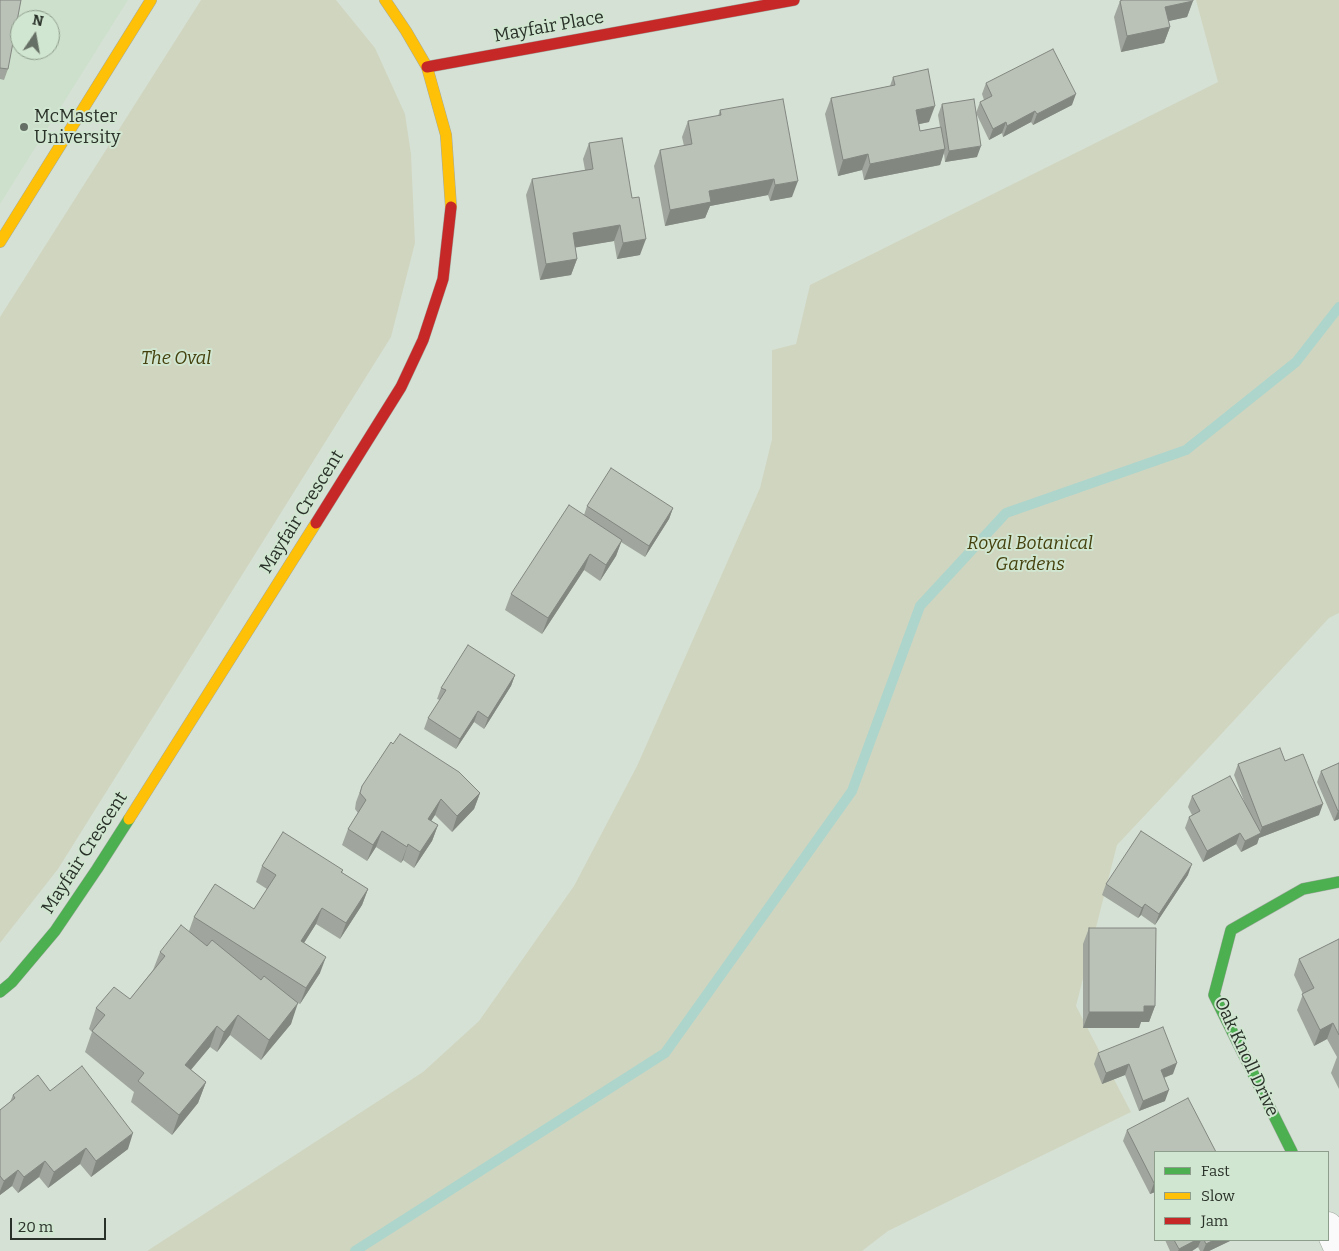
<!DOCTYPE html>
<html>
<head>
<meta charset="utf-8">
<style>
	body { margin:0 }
	#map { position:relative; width:1339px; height:1251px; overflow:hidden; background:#d6e1d5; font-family:Bitter,serif }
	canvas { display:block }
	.legend { position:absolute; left:1154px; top:1151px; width:175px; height:90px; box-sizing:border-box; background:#d1e6d0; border:1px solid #8e9e8d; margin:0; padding:6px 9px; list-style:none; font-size:15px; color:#293129 }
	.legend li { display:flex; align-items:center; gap:10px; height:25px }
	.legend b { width:25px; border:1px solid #8e9e8d }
	.north { position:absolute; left:10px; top:10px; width:50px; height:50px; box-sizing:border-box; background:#d1e6d0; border:1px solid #8e9e8d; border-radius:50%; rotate:12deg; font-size:14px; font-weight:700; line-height:20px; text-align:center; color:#293129 }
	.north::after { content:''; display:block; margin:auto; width:18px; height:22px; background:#666f65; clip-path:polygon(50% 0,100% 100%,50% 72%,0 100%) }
	.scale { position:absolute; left:10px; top:1218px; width:96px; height:22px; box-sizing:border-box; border:2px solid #293129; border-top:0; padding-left:6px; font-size:15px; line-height:18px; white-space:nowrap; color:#293129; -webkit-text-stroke:4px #d1e6d0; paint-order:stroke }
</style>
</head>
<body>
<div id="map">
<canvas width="1339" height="1251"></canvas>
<ul class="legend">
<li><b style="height:6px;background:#4caf50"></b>Fast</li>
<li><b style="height:6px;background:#ffc107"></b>Slow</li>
<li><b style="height:6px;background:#c62828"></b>Jam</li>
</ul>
<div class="north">N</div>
<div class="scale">20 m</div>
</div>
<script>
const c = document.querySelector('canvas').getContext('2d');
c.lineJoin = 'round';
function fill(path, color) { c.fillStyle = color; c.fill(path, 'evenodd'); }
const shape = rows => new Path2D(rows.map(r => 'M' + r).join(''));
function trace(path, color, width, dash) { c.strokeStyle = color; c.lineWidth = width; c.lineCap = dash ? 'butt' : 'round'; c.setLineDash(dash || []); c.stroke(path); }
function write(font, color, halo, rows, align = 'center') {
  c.font = font + ' Bitter,serif'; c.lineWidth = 4; c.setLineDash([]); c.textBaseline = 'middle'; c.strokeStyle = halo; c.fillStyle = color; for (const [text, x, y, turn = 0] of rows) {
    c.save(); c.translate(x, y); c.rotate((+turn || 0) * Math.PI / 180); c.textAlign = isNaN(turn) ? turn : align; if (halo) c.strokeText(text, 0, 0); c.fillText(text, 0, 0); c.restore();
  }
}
fill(shape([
	[0,0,128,0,0,204],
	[20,20,50,20,50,50,20,50]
]), '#cde0cc');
fill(shape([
	[201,0,336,0,375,48,405,114,411,154,415,243,391,337,58,869,0,943,0,317],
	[1196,0,1339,0,1339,613,1329,618,1213,743,1117,845,1076,1006,1131,1112,888,1231,862,1251,147,1251,423,1072,479,1021,574,886,637,766,760,488,772,439,772,350,796,344,810,285,1218,82]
]), '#d0d5c0');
trace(shape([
	[355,1251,665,1053,852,791,920,606,1006,513,1186,450,1296,362,1339,307]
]), '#add5cb', 10);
const street = shape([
	[1328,1226,1336,1244]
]);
const fast = shape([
	[0,992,12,982,55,931,97,869,129,819],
	[1292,1152,1214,995,1231,930,1303,889,1339,882]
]);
const slow = shape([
	[385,0,406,31,427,67,446,135,451,207],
	[0,242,151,0],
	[129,819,316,523]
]);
const jam = shape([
	[427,67,794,0],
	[316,523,401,387,423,340,443,279,451,207]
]);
trace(street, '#a1a9a0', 29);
trace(fast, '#a1a9a0', 12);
trace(slow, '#a1a9a0', 12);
trace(jam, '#a1a9a0', 12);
trace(street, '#f9faf9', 28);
trace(fast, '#4caf50', 11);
trace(slow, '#ffc107', 11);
trace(jam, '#c62828', 11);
fill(shape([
	[0,0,8,69,4,80,0,79],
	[1122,0,1195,0,1193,0,1187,17,1168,21,1170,27,1164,43,1121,52,1114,17,1120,1],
	[893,77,929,122,919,124,920,131,940,127,938,115,942,104,977,157,945,162,944,153,940,165,864,180,862,170,838,176,825,114,831,98,890,86],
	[986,83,1072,105,1033,125,1031,122,1003,137,1002,133,989,140,976,113,980,102,984,100,982,94],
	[720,110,792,197,770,201,768,195,710,206,705,218,665,226,654,166,660,150,684,146,682,137,688,121,718,116],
	[589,143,640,255,617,259,614,241,575,247,577,259,571,275,540,280,526,195,532,179,585,170,583,159],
	[587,506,673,508,669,519,645,557,621,542,616,556,600,581,584,570,542,634,505,610,511,594,584,515],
	[515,675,511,686,484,729,474,722,456,749,424,729,428,718,440,700,437,699,441,688],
	[393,744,480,793,474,809,452,832,435,815,431,821,438,825,432,841,414,868,403,860,401,863,376,847,367,861,342,845,348,829,358,813,355,809,356,802,362,786],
	[1285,761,1319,815,1259,838,1257,844,1241,852,1236,844,1203,862,1185,828,1189,817,1192,815,1188,807,1192,796,1246,806,1234,775,1238,764],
	[1339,763,1339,819,1334,821,1317,782,1321,771],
	[262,866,343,870,342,873,368,889,362,905,340,939,316,924,304,943,320,973,300,1004,296,1002,291,1024,261,1060,230,1035,217,1052,210,1047,191,1070,206,1082,198,1103,172,1135,131,1102,134,1092,85,1052,92,1032,89,1029,96,1008,130,999,153,970,160,952,189,931,194,917,254,909,267,889,256,882],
	[1188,875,1155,925,1141,915,1138,918,1102,895,1106,884],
	[1089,928,1155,1006,1149,1022,1141,1022,1139,1028,1083,1028,1083,944],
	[1339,939,1339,1089,1331,1073,1337,1057,1327,1039,1314,1046,1297,1010,1303,994,1294,975,1299,959],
	[1098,1053,1173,1074,1164,1078,1165,1101,1139,1111,1125,1075,1102,1084,1094,1064],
	[50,1091,128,1149,91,1177,80,1164,48,1188,39,1177,18,1193,12,1186,0,1195,0,1110,10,1102,13,1095],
	[1127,1130,1155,1152,1155,1192,1150,1194,1123,1141],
	[1165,1240,1232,1240,1209,1251,1200,1251,1198,1247,1192,1251,1170,1251]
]), '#a0a69d');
fill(shape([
	[1193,1,1187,17,1160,23,1165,7],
	[1170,27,1164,43,1121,52,1127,36],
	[1076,94,1072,105,1033,125,1037,114],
	[935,106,929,122,910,126,916,110],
	[1035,111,1031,122,1003,137,1007,126],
	[1006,122,1002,133,989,140,993,129],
	[981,146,977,157,945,162,949,151],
	[945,149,940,165,864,180,870,164],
	[868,154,862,170,838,176,843,160],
	[774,179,768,195,710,206,705,218,665,226,670,210,709,191],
	[798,181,792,197,770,201,775,185],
	[620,225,614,241,567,249,573,233],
	[646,239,640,255,617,259,623,243],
	[577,259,571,275,540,280,546,264],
	[673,508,669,519,645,557,649,546],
	[622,540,616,556,600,581,606,565],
	[590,554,584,570,542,634,548,618],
	[515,675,511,686,484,729,488,718],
	[478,711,474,722,456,749,460,739],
	[480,793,474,809,452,832,457,816],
	[441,799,435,815,422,835,428,819],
	[1323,804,1319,815,1259,838,1257,844,1241,852,1245,841,1260,833,1262,827],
	[1339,810,1339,819,1334,821,1338,811],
	[438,825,432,841,414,868,420,852],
	[382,831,376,847,367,861,373,845],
	[1240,833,1236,844,1203,862,1207,851],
	[408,844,403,860,401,863,407,847],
	[1192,864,1188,875,1155,925,1159,914],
	[368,889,362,905,340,939,346,923],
	[1145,904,1141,915,1138,918,1142,908],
	[322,908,316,924,295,957,301,941],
	[326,957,320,973,300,1004,306,988],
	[298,1003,291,1024,261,1060,269,1040],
	[1144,1006,1155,1006,1149,1022,1141,1022,1139,1028,1083,1028,1089,1012],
	[238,1015,230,1035,217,1052,224,1032],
	[1333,1023,1327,1039,1314,1046,1320,1030],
	[217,1026,210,1047,177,1086,185,1065],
	[1177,1063,1173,1074,1157,1080,1161,1070],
	[1129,1064,1125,1075,1102,1084,1106,1073],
	[206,1082,198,1103,172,1135,179,1115],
	[1169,1090,1165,1101,1139,1111,1143,1101],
	[133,1133,128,1149,91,1177,96,1161],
	[86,1148,80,1164,48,1188,54,1172],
	[45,1161,39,1177,18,1193,24,1177],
	[18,1170,12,1186,0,1195,0,1191,4,1181],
	[1154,1183,1155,1183,1155,1192,1150,1194],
	[1196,1240,1201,1240,1198,1247,1192,1251,1178,1251,1179,1249],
	[1214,1240,1232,1240,1209,1251,1203,1251,1206,1244]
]), '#828780');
const building = shape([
	[0,0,21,0,8,69,0,68,0,0],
	[1122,0,1193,0,1193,1,1165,7,1170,27,1127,36,1120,1,1122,0],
	[1053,49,1076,94,1037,114,1035,111,1007,126,1006,122,993,129,980,102,992,96,986,83,1053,49],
	[928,69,935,106,916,110,920,131,941,127,945,149,870,164,868,154,843,160,831,98,895,85,893,77,928,69],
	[783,99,798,181,775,185,774,179,709,191,711,202,670,210,660,150,692,144,688,121,721,115,720,110,783,99],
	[974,99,981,146,949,151,942,104,974,99],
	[622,138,632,198,639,197,646,239,623,243,620,225,573,233,577,259,546,264,532,179,593,169,589,143,622,138],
	[611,468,673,508,649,546,587,506,611,468],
	[569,505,622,540,606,565,590,554,548,618,511,594,569,505],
	[468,645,515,675,488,718,478,711,460,739,428,718,446,690,441,688,468,645],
	[400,734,459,772,480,793,457,816,441,799,428,819,438,825,420,852,408,844,407,847,382,831,373,845,348,829,366,800,360,793,362,786,391,742,393,744,400,734],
	[1280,748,1285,761,1303,754,1323,804,1262,827,1238,764,1280,748],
	[1339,763,1339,810,1338,811,1321,771,1339,763],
	[1230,776,1261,833,1245,841,1240,833,1207,851,1189,817,1200,811,1192,796,1230,776],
	[1141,831,1192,864,1159,914,1145,904,1142,908,1106,884,1141,831],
	[283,832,343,870,341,872,368,889,346,923,322,908,301,941,326,957,306,988,194,917,215,884,254,909,276,875,262,866,283,832],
	[181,925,207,946,212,940,261,980,264,976,298,1003,269,1040,238,1015,224,1032,217,1026,185,1065,206,1082,179,1115,138,1081,144,1073,92,1031,105,1015,96,1008,114,987,130,999,165,956,160,952,181,925],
	[1089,928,1156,928,1155,1006,1144,1006,1144,1012,1089,1012,1089,928],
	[1339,939,1339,1035,1333,1023,1320,1030,1302,994,1314,988,1299,959,1339,939],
	[1163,1027,1177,1063,1161,1070,1169,1090,1143,1101,1129,1064,1106,1073,1098,1053,1163,1027],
	[82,1066,133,1133,96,1161,86,1148,54,1172,45,1161,24,1177,18,1170,4,1181,0,1176,0,1110,15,1098,13,1095,38,1075,50,1091,82,1066],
	[1188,1098,1216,1152,1155,1152,1155,1183,1154,1183,1127,1130,1188,1098],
	[1174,1240,1196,1240,1179,1249,1174,1240],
	[1204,1240,1214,1240,1206,1244,1204,1240]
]);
fill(building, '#bac1b7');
trace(building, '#828780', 1);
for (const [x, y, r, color] of [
	[24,127,5,"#666f65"]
]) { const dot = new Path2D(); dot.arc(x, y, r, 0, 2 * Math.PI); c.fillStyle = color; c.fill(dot); trace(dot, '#d1e6d0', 2); }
write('18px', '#293129', '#d1e6d0', [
	["Mayfair Place",549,27,-10],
	["Mayfair Crescent",302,512,-58],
	["Mayfair Crescent",85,853,-57],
	["Oak Knoll Drive",1246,1057,65]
]);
write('18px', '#293129', '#d1e6d0', [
	["McMaster",34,117],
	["University",34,138]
], 'left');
write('italic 18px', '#45410e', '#d1e6d0', [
	["The Oval",176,359],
	["Royal Botanical",1030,544],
	["Gardens",1030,565]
]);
</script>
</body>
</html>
